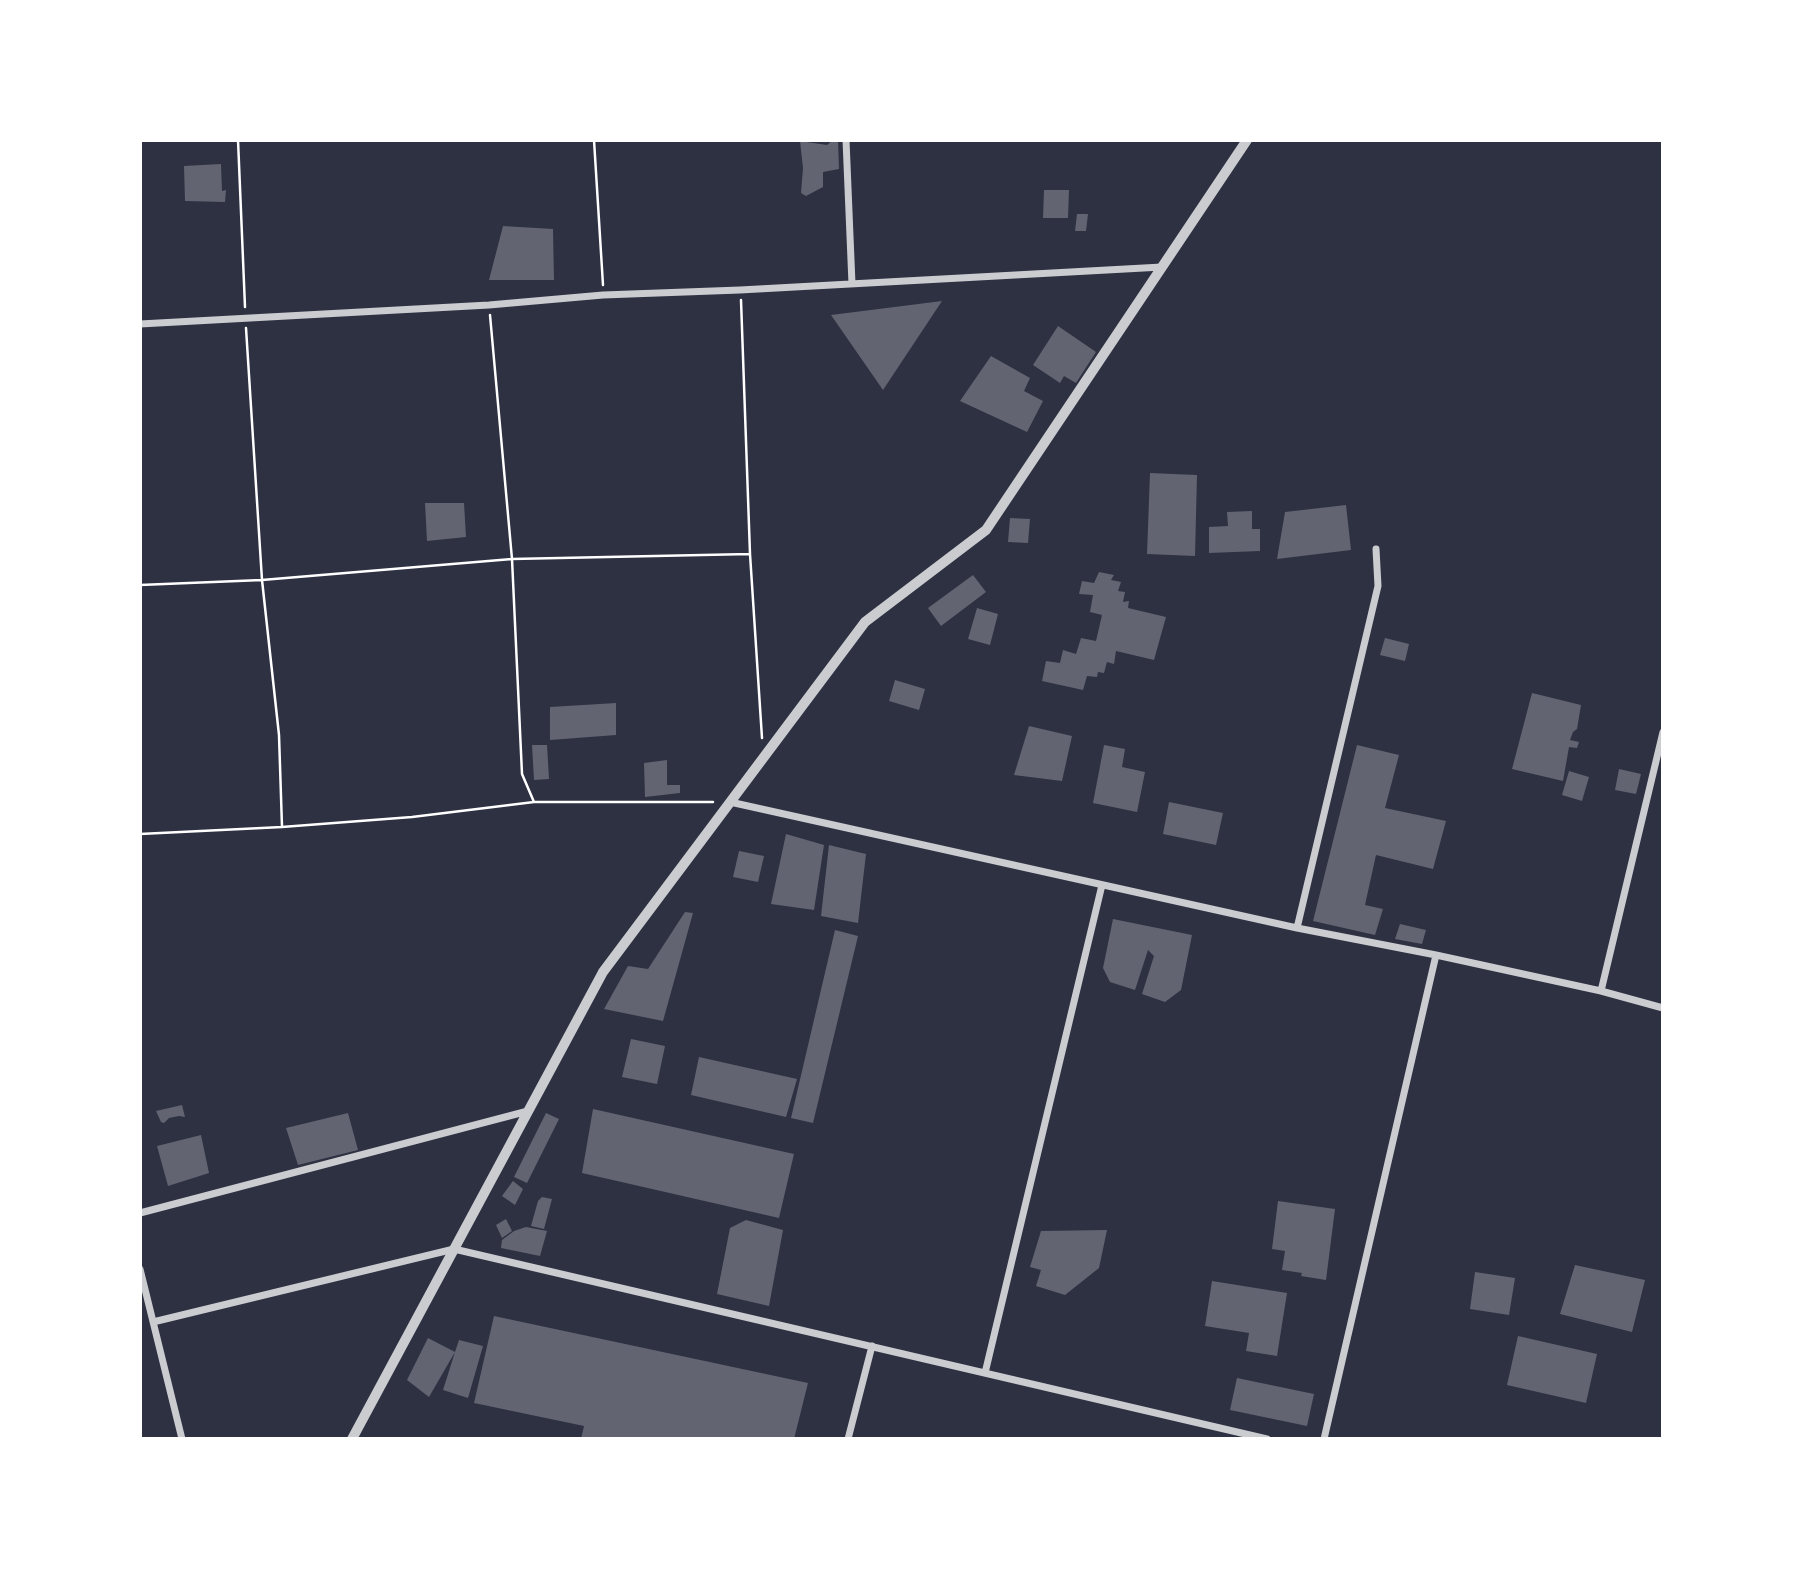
<!DOCTYPE html>
<html>
<head>
<meta charset="utf-8">
<style>
	body { margin:0 }
	#map { position:relative; width:1803px; height:1579px; overflow:hidden; background:#2d3142; font-family:Quicksand,sans-serif }
	canvas { display:block }
	.frame { position:absolute; inset:0; border:142px solid #fff; pointer-events:none }
</style>
</head>
<body>
<div id="map">
<canvas width="1803" height="1579"></canvas>
<div class="frame"></div>
</div>
<script>
const c = document.querySelector('canvas').getContext('2d');
c.lineJoin = 'round';
function fill(path, color) { c.fillStyle = color; c.fill(path, 'evenodd'); }
const shape = rows => new Path2D(rows.map(r => 'M' + r).join(''));
function trace(path, color, width, dash) { c.strokeStyle = color; c.lineWidth = width; c.lineCap = dash ? 'butt' : 'round'; c.setLineDash(dash || []); c.stroke(path); }
fill(shape([
	[833,140,838,140,839,169,823,172,823,187,806,196,801,193,803,168,800,141,827,145],
	[221,164,222,191,226,190,225,202,185,201,184,166],
	[1044,190,1069,190,1068,218,1043,218],
	[1077,214,1088,214,1086,231,1075,231],
	[503,226,553,229,554,280,489,280],
	[942,301,883,390,831,315],
	[1058,326,1096,352,1076,383,1064,376,1060,383,1033,365],
	[991,356,1030,378,1024,391,1043,401,1027,432,960,401],
	[1150,473,1197,475,1195,556,1147,554],
	[425,503,464,503,466,537,427,541],
	[1346,505,1351,550,1277,559,1285,512],
	[1252,511,1252,529,1260,529,1260,551,1209,553,1209,527,1228,526,1227,512],
	[1010,518,1030,519,1028,543,1008,542],
	[1099,572,1114,575,1111,580,1121,582,1118,591,1125,592,1123,602,1129,601,1128,608,1166,617,1154,660,1116,651,1114,664,1107,662,1104,673,1098,672,1097,677,1087,676,1083,690,1042,681,1046,661,1060,663,1063,650,1076,654,1081,638,1096,641,1102,615,1090,612,1093,595,1079,594,1082,581,1094,583],
	[973,575,986,592,941,626,928,608],
	[977,608,998,614,990,645,968,639],
	[1385,638,1409,644,1405,661,1380,655],
	[895,680,925,689,919,710,889,701],
	[1532,693,1581,705,1577,729,1573,732,1570,740,1579,742,1577,748,1569,747,1563,781,1512,769],
	[616,703,616,735,550,740,550,707],
	[1029,726,1072,736,1062,781,1014,775],
	[532,745,547,745,549,779,534,780],
	[1104,745,1125,749,1122,767,1145,772,1137,812,1093,803],
	[1357,745,1399,755,1385,808,1446,821,1433,869,1376,855,1365,905,1383,909,1375,935,1313,921],
	[667,760,667,785,680,785,680,793,645,797,644,763],
	[1619,769,1641,774,1636,794,1615,790],
	[1569,771,1589,777,1582,801,1562,795],
	[1169,802,1223,813,1216,845,1163,834],
	[786,834,824,845,814,910,771,904],
	[829,845,866,854,858,923,821,916],
	[739,851,764,856,758,882,733,877],
	[685,912,693,913,663,1021,604,1009,628,966,648,969],
	[1113,919,1192,935,1181,990,1165,1002,1142,994,1154,956,1148,950,1135,990,1110,982,1103,968],
	[1400,924,1426,930,1422,944,1395,939],
	[835,930,858,936,813,1123,791,1118],
	[631,1039,665,1046,657,1084,622,1077],
	[699,1057,797,1079,786,1117,691,1095],
	[182,1105,185,1117,179,1116,169,1118,164,1123,161,1122,156,1111],
	[593,1109,794,1154,779,1218,582,1173],
	[348,1113,358,1150,298,1165,286,1128],
	[546,1113,559,1119,527,1183,514,1177],
	[201,1135,209,1173,168,1186,157,1146],
	[513,1181,523,1189,515,1205,502,1196],
	[542,1197,552,1199,544,1229,531,1226,538,1201],
	[1278,1201,1335,1209,1326,1280,1301,1276,1302,1273,1282,1270,1285,1251,1272,1249],
	[506,1219,512,1231,502,1238,496,1225],
	[746,1220,783,1230,769,1306,717,1294,730,1228],
	[526,1227,547,1231,540,1256,501,1248,502,1240,514,1231],
	[1107,1230,1099,1268,1065,1295,1036,1286,1041,1270,1030,1267,1041,1231],
	[1575,1265,1645,1280,1632,1332,1560,1314],
	[1475,1272,1515,1278,1509,1315,1470,1309],
	[1212,1281,1287,1293,1277,1356,1246,1351,1249,1333,1205,1326],
	[494,1316,808,1383,794,1439,581,1439,584,1426,474,1403],
	[1518,1336,1597,1354,1586,1403,1507,1385],
	[428,1338,455,1352,459,1340,483,1346,468,1398,443,1390,455,1352,429,1397,407,1380],
	[1237,1378,1314,1394,1307,1426,1230,1410]
]), '#626471');
trace(shape([
	[238,140,245,307],
	[594,140,603,285],
	[741,300,750,554,762,738],
	[490,315,512,559,522,774,534,802],
	[246,328,262,580,279,735,282,827],
	[140,585,262,580,512,559,750,554],
	[140,834,282,827,412,817,534,802,713,802]
]), '#fff', 2.5);
trace(shape([
	[846,140,852,284],
	[140,324,489,305,603,295,740,290,1162,267],
	[730,802,1297,928,1436,955,1601,991,1663,1008],
	[1297,928,1378,586,1376,549],
	[1601,991,1663,732],
	[140,1213,528,1111],
	[140,1269,182,1439],
	[153,1322,454,1249,1267,1439],
	[985,1373,1102,885],
	[848,1439,872,1346],
	[1324,1439,1436,955]
]), '#caccd0', 7);
trace(shape([
	[352,1439,603,972,865,622,986,530,1247,140]
]), '#caccd0', 10);
</script>
</body>
</html>
